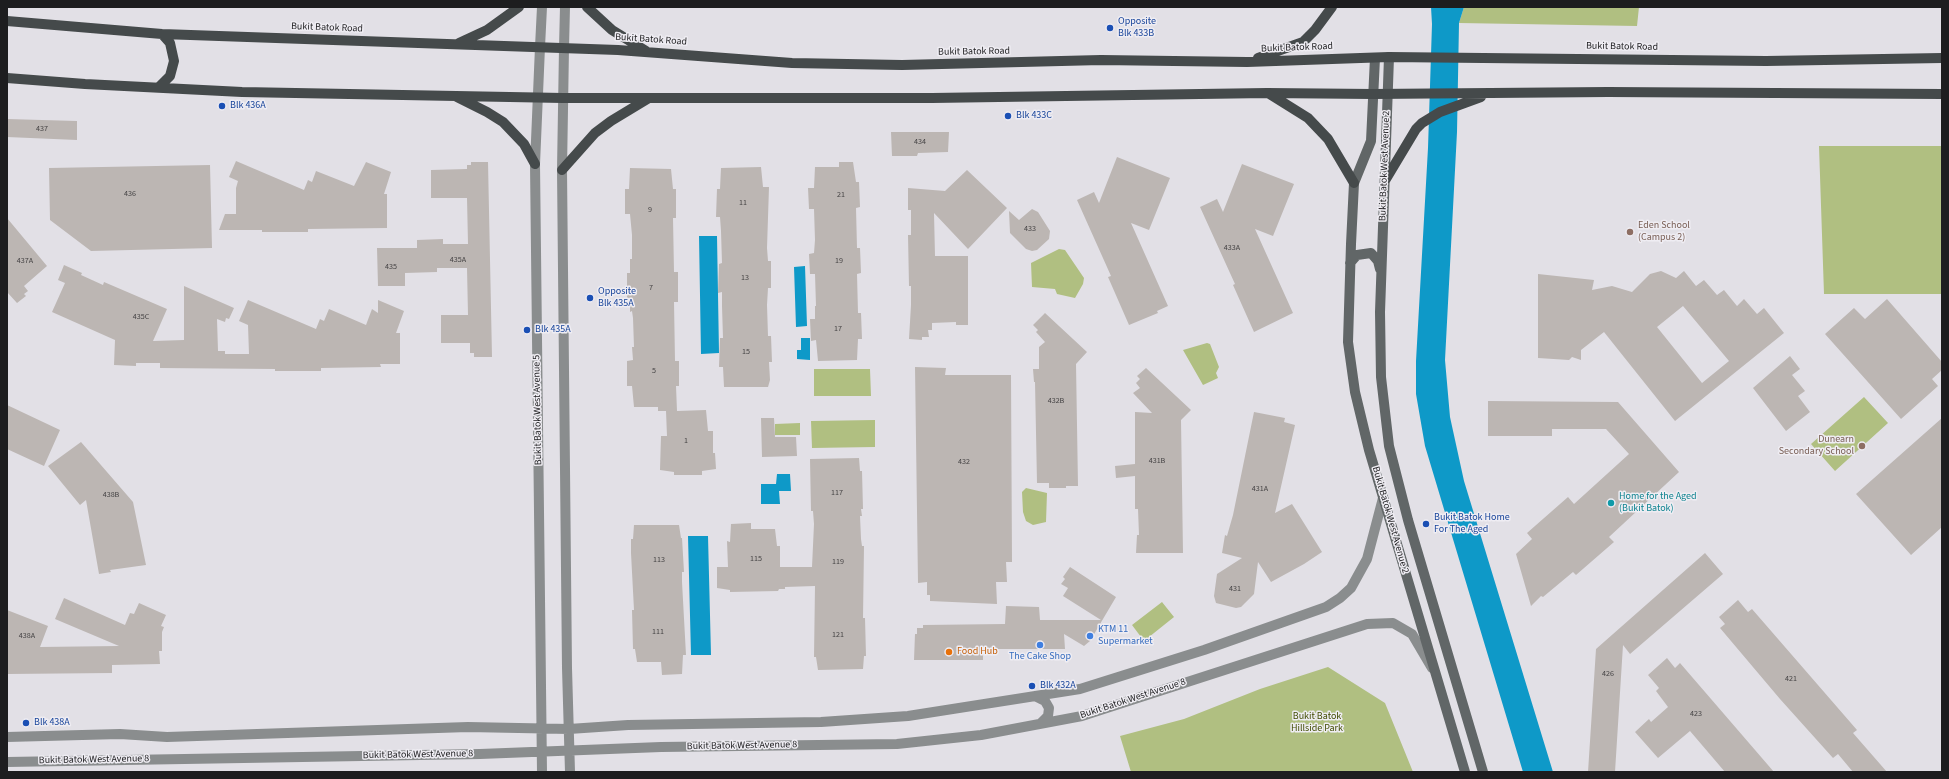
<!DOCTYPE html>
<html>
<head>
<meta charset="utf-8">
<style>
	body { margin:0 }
	#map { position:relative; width:1949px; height:779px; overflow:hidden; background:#e2e0e6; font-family:"Source Sans 3",sans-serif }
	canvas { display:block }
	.frame { position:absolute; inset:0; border:8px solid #1d1d1f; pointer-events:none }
</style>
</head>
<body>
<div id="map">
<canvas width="1949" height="779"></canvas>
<div class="frame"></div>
</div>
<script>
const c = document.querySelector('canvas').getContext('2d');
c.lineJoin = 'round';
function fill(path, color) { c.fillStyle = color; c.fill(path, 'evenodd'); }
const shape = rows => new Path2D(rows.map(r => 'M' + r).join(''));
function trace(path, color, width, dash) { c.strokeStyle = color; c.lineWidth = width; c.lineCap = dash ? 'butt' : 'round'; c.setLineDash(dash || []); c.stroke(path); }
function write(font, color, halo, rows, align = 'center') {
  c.font = font + ' "Source Sans 3",sans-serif'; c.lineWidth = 3; c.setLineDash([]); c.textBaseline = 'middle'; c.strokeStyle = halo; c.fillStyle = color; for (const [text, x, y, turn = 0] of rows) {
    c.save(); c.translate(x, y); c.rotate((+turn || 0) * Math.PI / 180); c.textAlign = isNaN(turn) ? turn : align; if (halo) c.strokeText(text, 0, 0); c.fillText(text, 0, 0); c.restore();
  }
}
fill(shape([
	[1464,7,1639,7,1637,26,1459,23],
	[1819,146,1942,146,1942,294,1824,294],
	[1059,249,1065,250,1084,278,1083,284,1075,298,1057,294,1055,289,1032,287,1031,263],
	[1207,343,1210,344,1219,367,1216,373,1218,378,1203,385,1183,350],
	[814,369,870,369,871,396,814,396],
	[1864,397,1888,423,1835,471,1811,444],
	[875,420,875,447,812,448,811,421],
	[800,423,800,435,775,435,775,424],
	[1026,488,1047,493,1046,522,1033,525,1026,521,1023,512,1022,492],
	[1162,602,1174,617,1144,641,1132,625],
	[1328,667,1385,703,1413,772,1131,772,1120,736,1184,719,1260,689]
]), '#b0bf81');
fill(shape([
	[1431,7,1464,7,1459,23,1457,132,1445,360,1450,417,1464,481,1553,772,1523,772,1425,446,1416,394,1416,361,1428,148,1432,24],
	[699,236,717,236,719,353,701,354],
	[805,266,807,326,796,327,794,267],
	[801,338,810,338,810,360,797,359,797,350,801,350],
	[777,474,790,474,791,491,779,491,780,504,761,504,761,484,776,484],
	[688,536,708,536,711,655,691,655]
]), '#0e99c8');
fill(shape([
	[7,119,77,121,77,140,7,137],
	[891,132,949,132,948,152,918,153,917,156,892,156],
	[1117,157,1170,178,1149,230,1131,223,1168,306,1157,311,1158,313,1129,325,1108,277,1111,276,1077,200,1094,192,1099,203],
	[236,161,304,190,308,180,312,182,316,171,354,186,366,162,391,172,384,194,387,194,387,228,308,229,308,232,262,232,262,230,219,230,225,214,236,214,236,188,238,181,229,177],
	[471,162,488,162,492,357,474,357,474,353,470,353,470,343,441,343,441,315,468,315,467,268,437,268,437,272,405,273,405,286,378,286,377,248,417,248,417,240,443,239,443,244,468,244,467,198,431,198,431,170,467,169,467,165,471,165],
	[839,162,853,162,856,182,859,182,860,207,856,208,857,248,860,248,861,273,857,274,858,313,861,313,862,339,858,339,857,360,818,361,816,340,811,341,810,319,815,319,815,306,816,306,815,274,810,274,809,254,814,253,815,240,814,209,809,209,808,188,814,188,815,167,839,167],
	[1242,164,1294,184,1273,236,1255,229,1293,313,1254,332,1233,285,1235,284,1200,207,1217,199,1223,212],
	[210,165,212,248,91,251,50,220,49,168],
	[761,167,763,187,769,187,767,248,768,261,771,261,771,288,768,288,767,305,768,336,771,336,772,362,769,362,770,380,768,387,724,387,723,367,719,367,720,338,723,338,722,306,722,292,718,293,719,264,722,263,721,231,720,217,716,217,717,189,720,189,721,168],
	[630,168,671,169,673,189,676,189,676,218,673,218,674,272,678,272,678,302,674,302,675,361,679,361,679,386,676,386,677,411,706,410,708,431,713,431,713,453,715,453,716,469,702,471,702,475,674,475,674,472,660,470,661,436,667,436,666,411,658,411,658,407,634,407,632,386,627,386,627,361,633,360,632,347,634,347,633,318,632,311,630,312,630,298,627,298,627,273,630,273,630,259,632,259,632,235,630,214,625,214,625,189,629,189],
	[967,170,1007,208,968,249,934,213,935,256,968,256,968,325,956,325,956,322,932,323,932,330,928,330,929,337,922,337,922,340,909,339,911,305,911,286,909,286,908,235,911,235,911,210,908,210,908,188,945,191],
	[1032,209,1038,212,1050,231,1049,239,1037,250,1032,251,1026,249,1010,233,1009,211,1019,220],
	[7,218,47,266,24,286,28,291,24,294,26,296,17,303,7,292],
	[64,265,82,273,81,275,103,285,104,282,167,309,153,341,184,340,184,286,234,308,229,319,226,318,225,322,217,319,218,351,225,351,225,354,249,354,248,325,239,321,248,300,316,329,320,319,324,321,329,309,366,325,372,309,378,313,378,300,404,311,396,333,400,333,400,364,380,364,381,367,321,368,321,371,275,371,275,369,160,368,160,363,136,363,136,366,114,365,115,340,52,312,65,283,58,280],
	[1661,271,1676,278,1684,271,1696,286,1704,280,1717,295,1724,290,1737,306,1744,299,1757,314,1764,308,1784,333,1675,421,1604,332,1581,350,1581,360,1572,357,1569,360,1538,358,1538,274,1594,280,1592,290,1612,286,1632,292,1650,274],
	[1683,306,1729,361,1702,383,1657,327],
	[1887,299,1942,362,1942,370,1932,379,1938,386,1901,419,1825,334,1854,308,1865,319],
	[1045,313,1087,352,1076,364,1078,486,1066,486,1066,488,1049,488,1049,483,1037,483,1035,382,1034,382,1033,369,1039,369,1039,347,1045,342,1036,332,1038,330,1033,325],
	[1790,356,1800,369,1792,375,1805,391,1798,396,1810,412,1786,431,1753,388],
	[915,367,946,368,945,375,1011,375,1012,562,1006,562,1007,582,996,582,997,604,930,601,930,595,927,595,927,582,918,583],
	[1146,368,1191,410,1181,420,1183,553,1136,553,1137,535,1139,535,1138,509,1135,509,1135,476,1116,478,1115,466,1135,464,1135,412,1152,413,1133,393,1140,388,1136,383,1140,379,1137,376],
	[1488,401,1618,402,1679,472,1609,537,1614,542,1576,575,1573,572,1543,597,1541,596,1531,606,1516,554,1532,539,1527,533,1568,497,1574,504,1629,454,1606,429,1552,429,1552,436,1488,436],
	[7,405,60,430,44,466,7,449],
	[1254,412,1285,418,1284,422,1295,425,1275,513,1292,504,1322,552,1304,564,1271,582,1258,562,1254,594,1241,607,1236,608,1216,603,1214,596,1217,574,1242,558,1222,553,1225,535,1227,536,1233,515],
	[761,418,774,418,775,437,796,437,797,456,762,457],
	[1942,418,1942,527,1911,555,1856,494],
	[81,442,133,502,146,565,110,570,111,572,99,574,86,500,80,505,48,466],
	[859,458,860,471,862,471,863,509,861,509,862,516,860,516,861,539,862,546,864,546,863,618,865,618,866,656,864,656,863,669,818,670,816,657,814,657,815,586,785,587,785,589,779,589,778,591,730,592,730,590,717,588,717,567,728,567,727,541,730,542,731,524,751,523,751,529,775,529,777,546,780,546,780,567,812,567,814,524,813,511,811,511,810,459],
	[634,525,679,525,681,538,682,538,684,572,682,572,682,582,686,655,683,655,682,674,662,675,661,662,637,662,635,649,633,649,632,610,634,610,631,553,631,539,633,539],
	[1705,553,1723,574,1630,654,1623,645,1615,772,1588,772,1596,649],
	[1070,567,1116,597,1090,641,1084,646,1064,634,1065,649,983,649,983,660,914,660,915,634,917,634,917,628,923,628,923,625,1005,624,1006,606,1039,607,1040,620,1101,620,1063,596,1068,588,1061,584,1065,579,1063,577],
	[64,598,125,625,130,613,134,614,139,603,166,615,161,626,164,627,162,632,162,651,159,651,160,664,112,665,112,673,7,674,7,610,48,626,40,647,119,646,55,619],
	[1738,600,1748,612,1752,609,1857,730,1853,733,1887,772,1853,772,1838,754,1833,758,1780,699,1720,628,1725,624,1719,617],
	[1667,658,1675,668,1680,663,1774,772,1725,772,1690,731,1658,758,1635,732,1649,719,1651,722,1668,707,1656,691,1659,688,1648,675]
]), '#bcb6b3');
trace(shape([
	[540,47,535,164,542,772],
	[564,48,562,170,567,668,570,772],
	[1035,696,1045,701,1049,708,1048,716,1041,723],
	[7,737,120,734,167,737,468,727,569,729,628,725,821,722,908,716,1080,689,1204,650,1326,607,1340,598,1351,588,1367,559,1383,498],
	[7,762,480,754,661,747,897,744,981,735,1082,716,1367,624,1393,623,1412,634,1432,668]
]), '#8a8d8e', 10);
trace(shape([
	[540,47,542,7],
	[564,48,565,7]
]), '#8a8d8e', 10);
trace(shape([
	[1389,57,1380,312,1381,377,1389,446,1408,520,1483,772],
	[1375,58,1371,141,1354,183,1351,244,1348,342,1355,392,1369,450,1465,772],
	[1350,263,1357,255,1371,253,1378,261,1380,269]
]), '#616667', 10);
trace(shape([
	[587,7,612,30,646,51],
	[7,21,162,34,618,50,792,63,902,65,1101,60,1247,62,1389,57,1766,61,1942,58],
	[459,43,487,30,519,7],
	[1258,58,1303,42,1315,30,1332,7],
	[7,78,85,84,242,92,563,98,932,98,1267,93,1373,94,1608,92,1942,94],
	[159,87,170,76,174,61,170,43,162,34],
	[1268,93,1308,118,1328,139,1354,183],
	[457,97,487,112,503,122,524,144,535,164],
	[562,170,595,133,611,121,649,98],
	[1386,179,1416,129,1422,123,1440,112,1481,97]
]), '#454a4b', 10);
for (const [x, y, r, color] of [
	[1110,28,4,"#1a4fb4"],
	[222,106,4,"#1a4fb4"],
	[1008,116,4,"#1a4fb4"],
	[1630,232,4,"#8d6e63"],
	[590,298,4,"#1a4fb4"],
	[527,330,4,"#1a4fb4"],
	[1862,446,4,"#8d6e63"],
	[1611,503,4,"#0f9aa8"],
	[1426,524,4,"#1a4fb4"],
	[1090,636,4,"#3f7fe0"],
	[1040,645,4,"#3f7fe0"],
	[949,652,4,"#e8710a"],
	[1032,686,4,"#1a4fb4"],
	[26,723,4,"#1a4fb4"]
]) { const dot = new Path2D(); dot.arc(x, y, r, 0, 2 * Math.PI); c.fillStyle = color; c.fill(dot); trace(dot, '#efedf3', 1.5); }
write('8px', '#454344', null, [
	["437",42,129],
	["434",920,142],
	["436",130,194],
	["21",841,195],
	["11",743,203],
	["9",650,210],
	["433",1030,229],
	["433A",1232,248],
	["435A",458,260],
	["437A",25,261],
	["19",839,261],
	["435",391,267],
	["13",745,278],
	["7",651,288],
	["435C",141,317],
	["17",838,329],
	["15",746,352],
	["5",654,371],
	["432B",1056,401],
	["1",686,441],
	["431B",1157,461],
	["432",964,462],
	["431A",1260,489],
	["117",837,493],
	["438B",111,495],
	["115",756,559],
	["113",659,560],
	["119",838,562],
	["431",1235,589],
	["111",658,632],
	["121",838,635],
	["438A",27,636],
	["426",1608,674],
	["421",1791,679],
	["423",1696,714]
]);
write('10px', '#164399', '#efedf3', [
	["Opposite",1118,22],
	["Blk 433B",1118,34],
	["Blk 436A",230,106],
	["Blk 433C",1016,116],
	["Opposite",598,292],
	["Blk 435A",598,304],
	["Blk 435A",535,330],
	["Bukit Batok Home",1434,518],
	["For The Aged",1434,530],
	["Blk 432A",1040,686],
	["Blk 438A",34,723]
], 'left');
write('10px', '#1d1d1f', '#efedf3', [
	["Bukit Batok Road",327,28,2],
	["Bukit Batok Road",651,40,4],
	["Bukit Batok Road",1622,47,1],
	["Bukit Batok Road",1297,48,-2],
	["Bukit Batok Road",974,52,-1],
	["Bukit Batok West Avenue 2",1385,166,-88],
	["Bukit Batok West Avenue 5",538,410,-91],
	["Bukit Batok West Avenue 2",1390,520,74],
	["Bukit Batok West Avenue 8",1133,699,-18],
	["Bukit Batok West Avenue 8",742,746,-1],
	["Bukit Batok West Avenue 8",418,755,-1],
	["Bukit Batok West Avenue 8",94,760,-1]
]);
write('10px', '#785e54', '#efedf3', [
	["Eden School",1638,226],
	["(Campus 2)",1638,238],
	["Dunearn",1854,440,"right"],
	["Secondary School",1854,452,"right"]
], 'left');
write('10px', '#0d838f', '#efedf3', [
	["Home for the Aged",1619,497],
	["(Bukit Batok)",1619,509]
], 'left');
write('10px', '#366cbe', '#efedf3', [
	["KTM 11",1098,630],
	["Supermarket",1098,642],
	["The Cake Shop",1040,657,"center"]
], 'left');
write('10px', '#c56008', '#efedf3', [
	["Food Hub",957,652]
], 'left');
write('10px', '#404c01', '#efedf3', [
	["Bukit Batok",1317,717],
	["Hillside Park",1317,729]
]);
</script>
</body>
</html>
